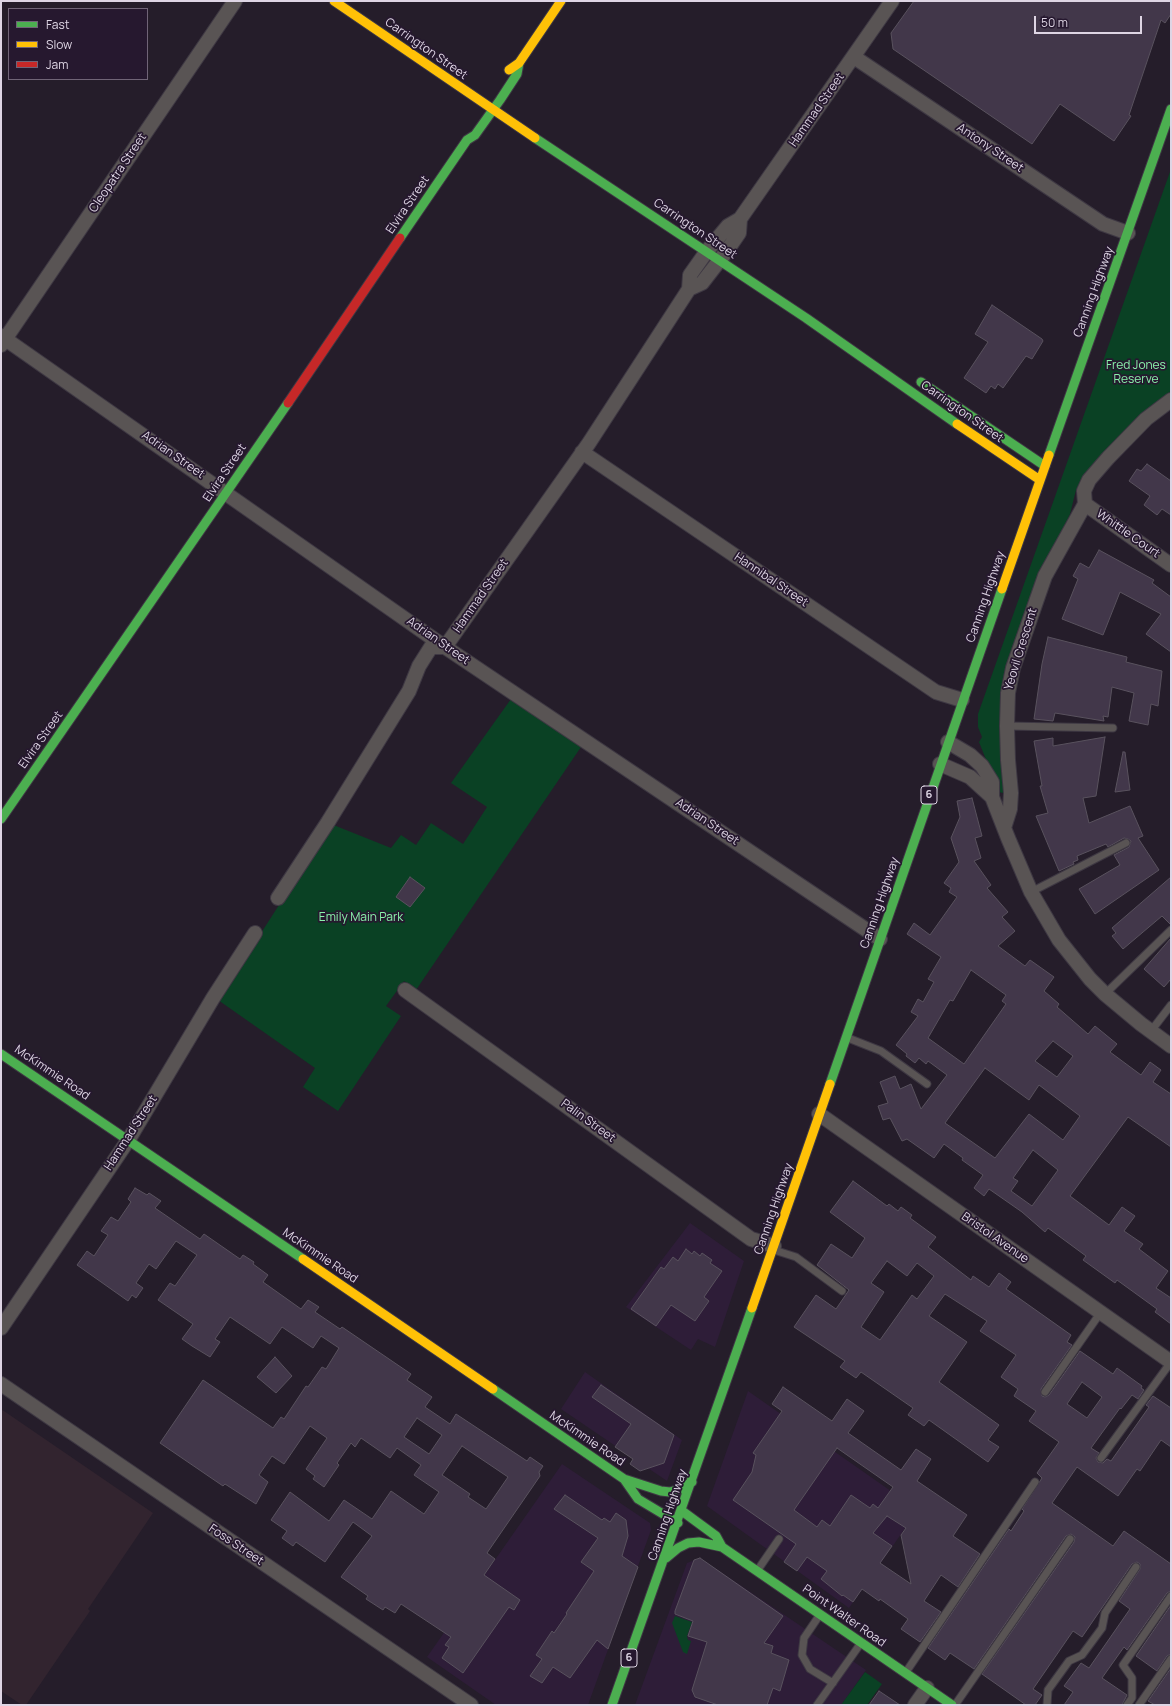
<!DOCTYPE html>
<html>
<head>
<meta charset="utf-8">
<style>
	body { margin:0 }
	#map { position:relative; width:1172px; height:1706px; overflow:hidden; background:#251d2a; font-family:Manrope,sans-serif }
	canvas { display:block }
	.frame { position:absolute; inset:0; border:2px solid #ded5e4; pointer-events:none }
	.legend { position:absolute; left:8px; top:8px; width:140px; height:72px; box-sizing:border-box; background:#26182f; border:1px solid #706477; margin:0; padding:5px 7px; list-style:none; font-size:12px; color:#ded5e4 }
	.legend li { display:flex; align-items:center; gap:8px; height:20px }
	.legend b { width:20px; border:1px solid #706477 }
	.scale { position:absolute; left:1034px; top:16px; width:108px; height:18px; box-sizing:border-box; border:2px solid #ded5e4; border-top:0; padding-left:5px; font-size:12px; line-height:14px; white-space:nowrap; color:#ded5e4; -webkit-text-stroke:3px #26182f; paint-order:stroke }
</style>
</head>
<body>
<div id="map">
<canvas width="1172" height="1706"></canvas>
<div class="frame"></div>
<ul class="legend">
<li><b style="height:5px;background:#4caf50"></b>Fast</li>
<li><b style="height:5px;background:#ffc107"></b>Slow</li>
<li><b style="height:5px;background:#c62828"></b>Jam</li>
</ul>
<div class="scale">50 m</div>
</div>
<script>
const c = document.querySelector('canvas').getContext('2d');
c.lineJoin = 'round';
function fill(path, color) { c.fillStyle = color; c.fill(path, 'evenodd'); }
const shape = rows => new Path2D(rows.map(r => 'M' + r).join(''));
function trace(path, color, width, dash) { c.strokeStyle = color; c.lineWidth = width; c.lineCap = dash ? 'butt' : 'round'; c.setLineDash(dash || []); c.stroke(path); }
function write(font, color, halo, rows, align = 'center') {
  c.font = font + ' Manrope,sans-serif'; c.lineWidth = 3.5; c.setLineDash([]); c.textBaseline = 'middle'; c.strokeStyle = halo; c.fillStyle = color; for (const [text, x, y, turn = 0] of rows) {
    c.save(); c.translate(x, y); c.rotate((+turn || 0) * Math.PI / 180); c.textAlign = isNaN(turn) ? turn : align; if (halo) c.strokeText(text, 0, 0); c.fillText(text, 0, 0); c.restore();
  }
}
fill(shape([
	[690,1223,744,1261,715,1347,698,1339,691,1350,626,1307],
	[585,1372,682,1440,667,1481,561,1409],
	[748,1391,918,1510,849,1608,707,1506],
	[562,1464,650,1523,651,1530,588,1705,496,1705,427,1657],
	[700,1558,866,1670,841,1705,635,1705,687,1563]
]), '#2e1d38');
fill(shape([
	[1,1409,153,1513,88,1609,90,1611,26,1705,22,1705,1,1691]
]), '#32242f');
fill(shape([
	[1171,169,1171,391,1141,417,1083,478,1076,490,1070,514,1055,546,1004,684,1005,790,1003,793,999,792,979,742,982,737,978,727,978,714],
	[511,699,581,747,416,990,404,981,386,1006,401,1016,338,1111,303,1087,315,1068,218,1000,331,824,391,848,401,835,416,845,431,823,463,844,487,807,451,783],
	[675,1616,692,1622,687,1636,688,1640,691,1641,687,1654,683,1652,672,1623],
	[865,1672,882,1684,867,1705,841,1705]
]), '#0a4124');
const building = shape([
	[914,1,1171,1,1171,14,1165,23,1161,20,1129,115,1131,116,1114,141,1060,104,1032,144,893,49,891,33,914,1],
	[992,305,1042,339,1043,341,1032,359,1026,356,1003,388,998,384,995,389,991,386,986,393,964,378,988,342,975,334,992,305],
	[1147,464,1171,481,1171,515,1162,509,1157,515,1144,505,1150,496,1129,481,1137,469,1141,471,1147,464],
	[1099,550,1154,580,1152,583,1171,597,1171,652,1146,634,1161,614,1120,592,1103,635,1062,619,1078,579,1073,576,1080,563,1089,568,1099,550],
	[1048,637,1127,657,1126,662,1162,671,1158,706,1151,704,1148,725,1129,721,1134,693,1112,687,1108,717,1103,716,1104,721,1055,713,1053,721,1034,719,1042,664,1048,637],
	[1105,737,1096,796,1083,798,1089,823,1130,806,1143,836,1138,838,1159,870,1095,914,1079,889,1120,865,1114,855,1129,847,1131,841,1128,839,1124,838,1108,847,1106,844,1077,856,1078,860,1073,862,1074,864,1059,871,1036,816,1048,813,1040,786,1042,786,1034,741,1053,738,1053,746,1105,737],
	[1123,752,1125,752,1130,790,1115,792,1123,752],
	[972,798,982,836,975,838,981,858,974,861,991,885,987,888,1008,912,1002,917,1015,931,998,946,1025,966,1030,960,1054,977,1044,991,1059,1004,1057,1007,1088,1034,1095,1026,1117,1044,1110,1052,1141,1075,1150,1062,1161,1070,1153,1082,1171,1094,1171,1147,1128,1117,1070,1196,1109,1225,1122,1207,1135,1216,1124,1231,1143,1244,1139,1249,1168,1271,1156,1288,1171,1298,1171,1324,1155,1312,1157,1309,1117,1280,1115,1283,1083,1260,1086,1256,1048,1228,1045,1232,1022,1212,989,1189,984,1196,974,1188,983,1175,962,1160,963,1158,944,1144,934,1158,907,1139,902,1141,890,1118,883,1120,878,1106,888,1103,880,1082,895,1076,900,1089,911,1084,921,1109,947,1075,928,1061,926,1064,919,1058,915,1063,906,1056,907,1054,896,1045,918,1016,911,1012,918,999,923,1002,934,982,928,979,941,957,907,934,914,923,930,935,957,897,949,892,951,888,944,883,959,862,951,838,960,817,957,801,972,798],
	[971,970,1006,995,1002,1001,1006,1004,964,1064,928,1038,950,1000,953,1001,971,970],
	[1053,1041,1073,1056,1057,1077,1035,1061,1053,1041],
	[985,1068,1029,1100,1039,1085,1080,1116,1063,1140,1029,1114,995,1158,945,1123,985,1068],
	[1033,1150,1058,1170,1032,1206,1011,1191,1018,1181,1013,1178,1033,1150],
	[410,877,425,888,410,907,396,897,410,877],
	[1171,877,1171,925,1162,916,1123,949,1112,936,1116,933,1112,928,1171,877],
	[1171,938,1171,979,1164,987,1144,969,1171,938],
	[853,1181,887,1206,889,1204,898,1211,901,1207,912,1215,910,1218,936,1237,928,1247,971,1280,973,1276,989,1287,999,1273,1011,1282,1006,1289,1071,1335,1067,1342,1072,1345,1041,1389,1042,1396,1045,1397,1049,1395,1080,1351,1113,1374,1117,1368,1142,1386,1141,1388,1144,1390,1138,1399,1132,1395,1121,1409,1120,1408,1091,1448,1099,1453,1096,1458,1098,1462,1103,1463,1107,1459,1111,1461,1149,1407,1146,1405,1153,1396,1171,1408,1171,1447,1161,1440,1140,1471,1137,1469,1118,1496,1077,1467,1052,1503,1113,1546,1124,1531,1171,1564,1171,1591,1167,1593,1127,1650,1124,1647,1102,1678,1127,1695,1122,1705,1064,1705,1073,1692,1064,1686,1081,1663,1089,1668,1130,1609,1119,1601,1140,1569,1140,1564,1137,1562,1132,1564,1082,1637,1073,1631,1033,1689,1042,1695,1035,1705,1026,1705,982,1674,1074,1542,1075,1537,1071,1534,1066,1536,974,1669,950,1653,945,1660,928,1648,1009,1529,1011,1531,1024,1511,1022,1509,1042,1478,1037,1473,1059,1442,1029,1421,1036,1411,1014,1396,1018,1389,1001,1377,1016,1355,980,1331,987,1321,945,1294,929,1316,967,1342,939,1382,999,1425,988,1440,999,1447,988,1462,929,1420,924,1426,908,1415,913,1408,861,1372,856,1378,840,1367,845,1361,794,1327,816,1295,836,1309,849,1290,817,1265,831,1244,852,1258,865,1238,830,1212,853,1181],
	[887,1261,907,1276,917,1263,934,1276,917,1299,912,1295,880,1340,861,1327,884,1292,871,1283,887,1261],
	[1082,1382,1102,1397,1087,1418,1067,1404,1082,1382],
	[135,1188,147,1195,149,1193,161,1201,155,1208,200,1239,204,1234,240,1259,243,1255,254,1262,253,1264,268,1275,263,1282,301,1309,308,1300,319,1307,315,1312,340,1329,342,1327,411,1374,407,1380,432,1397,425,1407,450,1424,456,1414,527,1461,530,1457,543,1466,539,1472,540,1476,487,1553,495,1559,484,1575,520,1600,514,1610,509,1607,463,1673,442,1658,449,1647,445,1645,451,1637,401,1604,395,1613,385,1607,383,1610,366,1599,368,1596,341,1577,372,1536,353,1522,325,1562,296,1542,293,1546,282,1538,287,1531,271,1520,290,1492,329,1521,344,1500,372,1519,391,1491,424,1514,439,1492,414,1475,421,1465,397,1448,390,1458,361,1438,355,1447,351,1443,337,1463,339,1465,324,1487,313,1479,315,1476,306,1469,327,1438,310,1426,284,1464,272,1456,259,1475,268,1482,256,1504,225,1484,223,1486,160,1443,203,1380,273,1428,281,1417,284,1419,306,1386,308,1387,322,1367,326,1369,339,1348,321,1336,313,1348,282,1327,270,1344,230,1317,215,1339,220,1342,210,1357,192,1346,182,1339,193,1324,158,1300,170,1283,175,1286,197,1255,176,1241,156,1269,149,1264,136,1283,143,1288,136,1298,132,1295,128,1301,77,1265,87,1251,94,1256,108,1235,101,1231,111,1217,118,1221,131,1202,128,1199,135,1188],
	[417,1418,442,1435,429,1454,404,1437,417,1418],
	[462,1446,508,1477,486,1509,468,1497,470,1494,442,1475,462,1446],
	[686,1249,692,1254,694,1251,700,1256,702,1253,712,1260,710,1263,722,1271,704,1297,709,1301,695,1321,671,1305,656,1326,631,1309,661,1267,664,1269,673,1257,678,1261,686,1249],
	[275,1357,292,1376,276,1393,257,1377,275,1357],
	[601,1385,674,1435,664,1463,640,1471,630,1464,633,1459,615,1447,631,1424,592,1397,601,1385],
	[783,1387,832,1421,847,1399,864,1411,848,1433,901,1470,916,1449,931,1459,917,1481,967,1515,953,1536,980,1554,958,1587,941,1575,924,1601,941,1612,920,1642,901,1629,908,1619,880,1599,879,1601,862,1589,853,1602,843,1595,842,1596,821,1579,827,1571,807,1557,797,1571,784,1562,796,1544,733,1500,752,1472,756,1455,753,1453,782,1411,772,1404,783,1387],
	[837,1448,893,1487,878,1508,873,1504,870,1508,851,1495,830,1526,822,1520,817,1527,794,1510,837,1448],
	[887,1516,906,1528,901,1535,911,1584,880,1563,892,1546,873,1533,887,1516],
	[565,1495,602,1520,604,1518,610,1522,616,1513,626,1520,628,1536,622,1556,638,1567,608,1649,597,1640,570,1678,553,1667,542,1683,530,1676,542,1659,536,1655,552,1631,554,1633,567,1614,566,1613,594,1571,581,1562,598,1538,554,1509,565,1495],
	[700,1558,783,1616,764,1643,773,1646,771,1653,789,1660,780,1691,773,1688,767,1705,718,1705,695,1697,692,1690,707,1642,688,1636,693,1621,675,1614,675,1611,694,1560,700,1558],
	[1171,1605,1171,1654,1167,1656,1157,1671,1136,1656,1171,1605],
	[1171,1668,1171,1705,1155,1705,1148,1701,1171,1668],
	[879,1691,900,1705,869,1705,879,1691]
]);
fill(building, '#42374a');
trace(building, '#59525e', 1);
const lane = shape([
	[1007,726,1113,728],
	[1031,892,1126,843],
	[1105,994,1171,930],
	[1151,1031,1171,1005],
	[848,1038,881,1051,927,1084],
	[774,1250,796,1257,842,1291],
	[1045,1392,1101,1312],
	[1101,1458,1171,1362],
	[757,1571,779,1539],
	[819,1616,804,1638,802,1655,810,1669,833,1683],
	[906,1672,1035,1482],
	[817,1705,861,1643],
	[955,1705,1070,1539],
	[1047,1705,1048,1690,1069,1661,1082,1655,1102,1628,1105,1613,1136,1567],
	[1127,1705,1132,1698,1132,1678,1123,1665,1171,1596],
	[1139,1705,1171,1659]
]);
const street = shape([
	[854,57,1103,224,1128,233],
	[689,289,702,283,726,252,739,233,740,219],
	[1,336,445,647,880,939],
	[1,345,235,1],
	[582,452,936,692,962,700],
	[1085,504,1084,491,1089,480,1108,458,1146,419,1171,400],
	[1085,504,1171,565],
	[948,742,970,755,982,766,992,782,992,797,1008,838,1031,892,1059,940,1090,979,1105,994,1141,1024,1171,1046],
	[940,764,970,777,992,797],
	[1004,828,1010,809,1011,793,1008,760,1007,726,1008,693,1013,668,1045,576,1085,504],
	[278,898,328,822,409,691,419,666,431,647,445,647,589,443,689,289,690,275,707,251,728,226,740,219,892,1],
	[405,990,751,1239,774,1246],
	[819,1114,1171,1362],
	[1,1328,129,1139,213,998,255,933],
	[1,1384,471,1705],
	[915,1705,927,1688]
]);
const fast = shape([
	[535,138,806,318,957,424],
	[400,238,467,140,475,135,500,100,517,74,519,63],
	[921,382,1045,466],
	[1049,455,1171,109],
	[1,819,288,403],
	[1,1054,303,1259],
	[830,1084,1002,589],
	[493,1389,624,1479,661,1491,670,1492,680,1489,692,1482],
	[624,1479,638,1499,678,1523],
	[682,1511,716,1536,722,1547,952,1705],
	[666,1558,678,1548,688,1543,699,1542,722,1547],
	[612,1705,752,1308]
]);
const slow = shape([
	[334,1,535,138],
	[509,70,519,63,561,1],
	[957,424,1040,480],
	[1002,589,1049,455],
	[303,1259,493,1389],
	[752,1308,830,1084]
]);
const jam = shape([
	[288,403,400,238]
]);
trace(lane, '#3e3843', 9);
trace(street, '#3e3843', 16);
trace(fast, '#3e3843', 11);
trace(slow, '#3e3843', 11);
trace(jam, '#3e3843', 11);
trace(lane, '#595454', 7);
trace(street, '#595454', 14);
trace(fast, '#4caf50', 9);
trace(slow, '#ffc107', 9);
trace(jam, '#c62828', 9);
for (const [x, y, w] of [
	[929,795,16],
	[629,1658,16]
]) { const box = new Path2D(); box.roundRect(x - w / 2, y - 9, w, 18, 3); c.fillStyle = '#26182f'; c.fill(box); trace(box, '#ded5e4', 1); }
write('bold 11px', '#ded5e4', null, [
	["6",929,795],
	["6",629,1658]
]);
write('12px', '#ded5e4', '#26182f', [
	["Carrington Street",426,49,35],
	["Hammad Street",817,110,-55],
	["Antony Street",990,148,34],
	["Cleopatra Street",118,173,-56],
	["Elvira Street",408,205,-56],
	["Carrington Street",695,229,34],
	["Canning Highway",1094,292,-70],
	["Carrington Street",962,412,35],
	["Adrian Street",173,455,35],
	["Elvira Street",225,473,-56],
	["Whittle Court",1128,534,35],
	["Hannibal Street",771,580,34],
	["Hammad Street",481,596,-55],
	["Canning Highway",986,597,-71],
	["Adrian Street",438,641,35],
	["Yeovil Crescent",1021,649,-73],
	["Elvira Street",41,740,-55],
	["Adrian Street",707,822,34],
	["Canning Highway",880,903,-71],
	["McKimmie Road",52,1073,34],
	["Palin Street",588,1121,36],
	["Hammad Street",131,1133,-57],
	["Canning Highway",774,1209,-71],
	["Bristol Avenue",995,1238,35],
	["McKimmie Road",320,1256,34],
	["McKimmie Road",587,1439,34],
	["Canning Highway",668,1515,-71],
	["Foss Street",236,1545,34],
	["Point Walter Road",844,1616,35]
]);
write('12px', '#89f2aa', '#26182f', [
	["Fred Jones",1136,366],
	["Reserve",1136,380],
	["Emily Main Park",361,918]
]);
</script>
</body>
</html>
